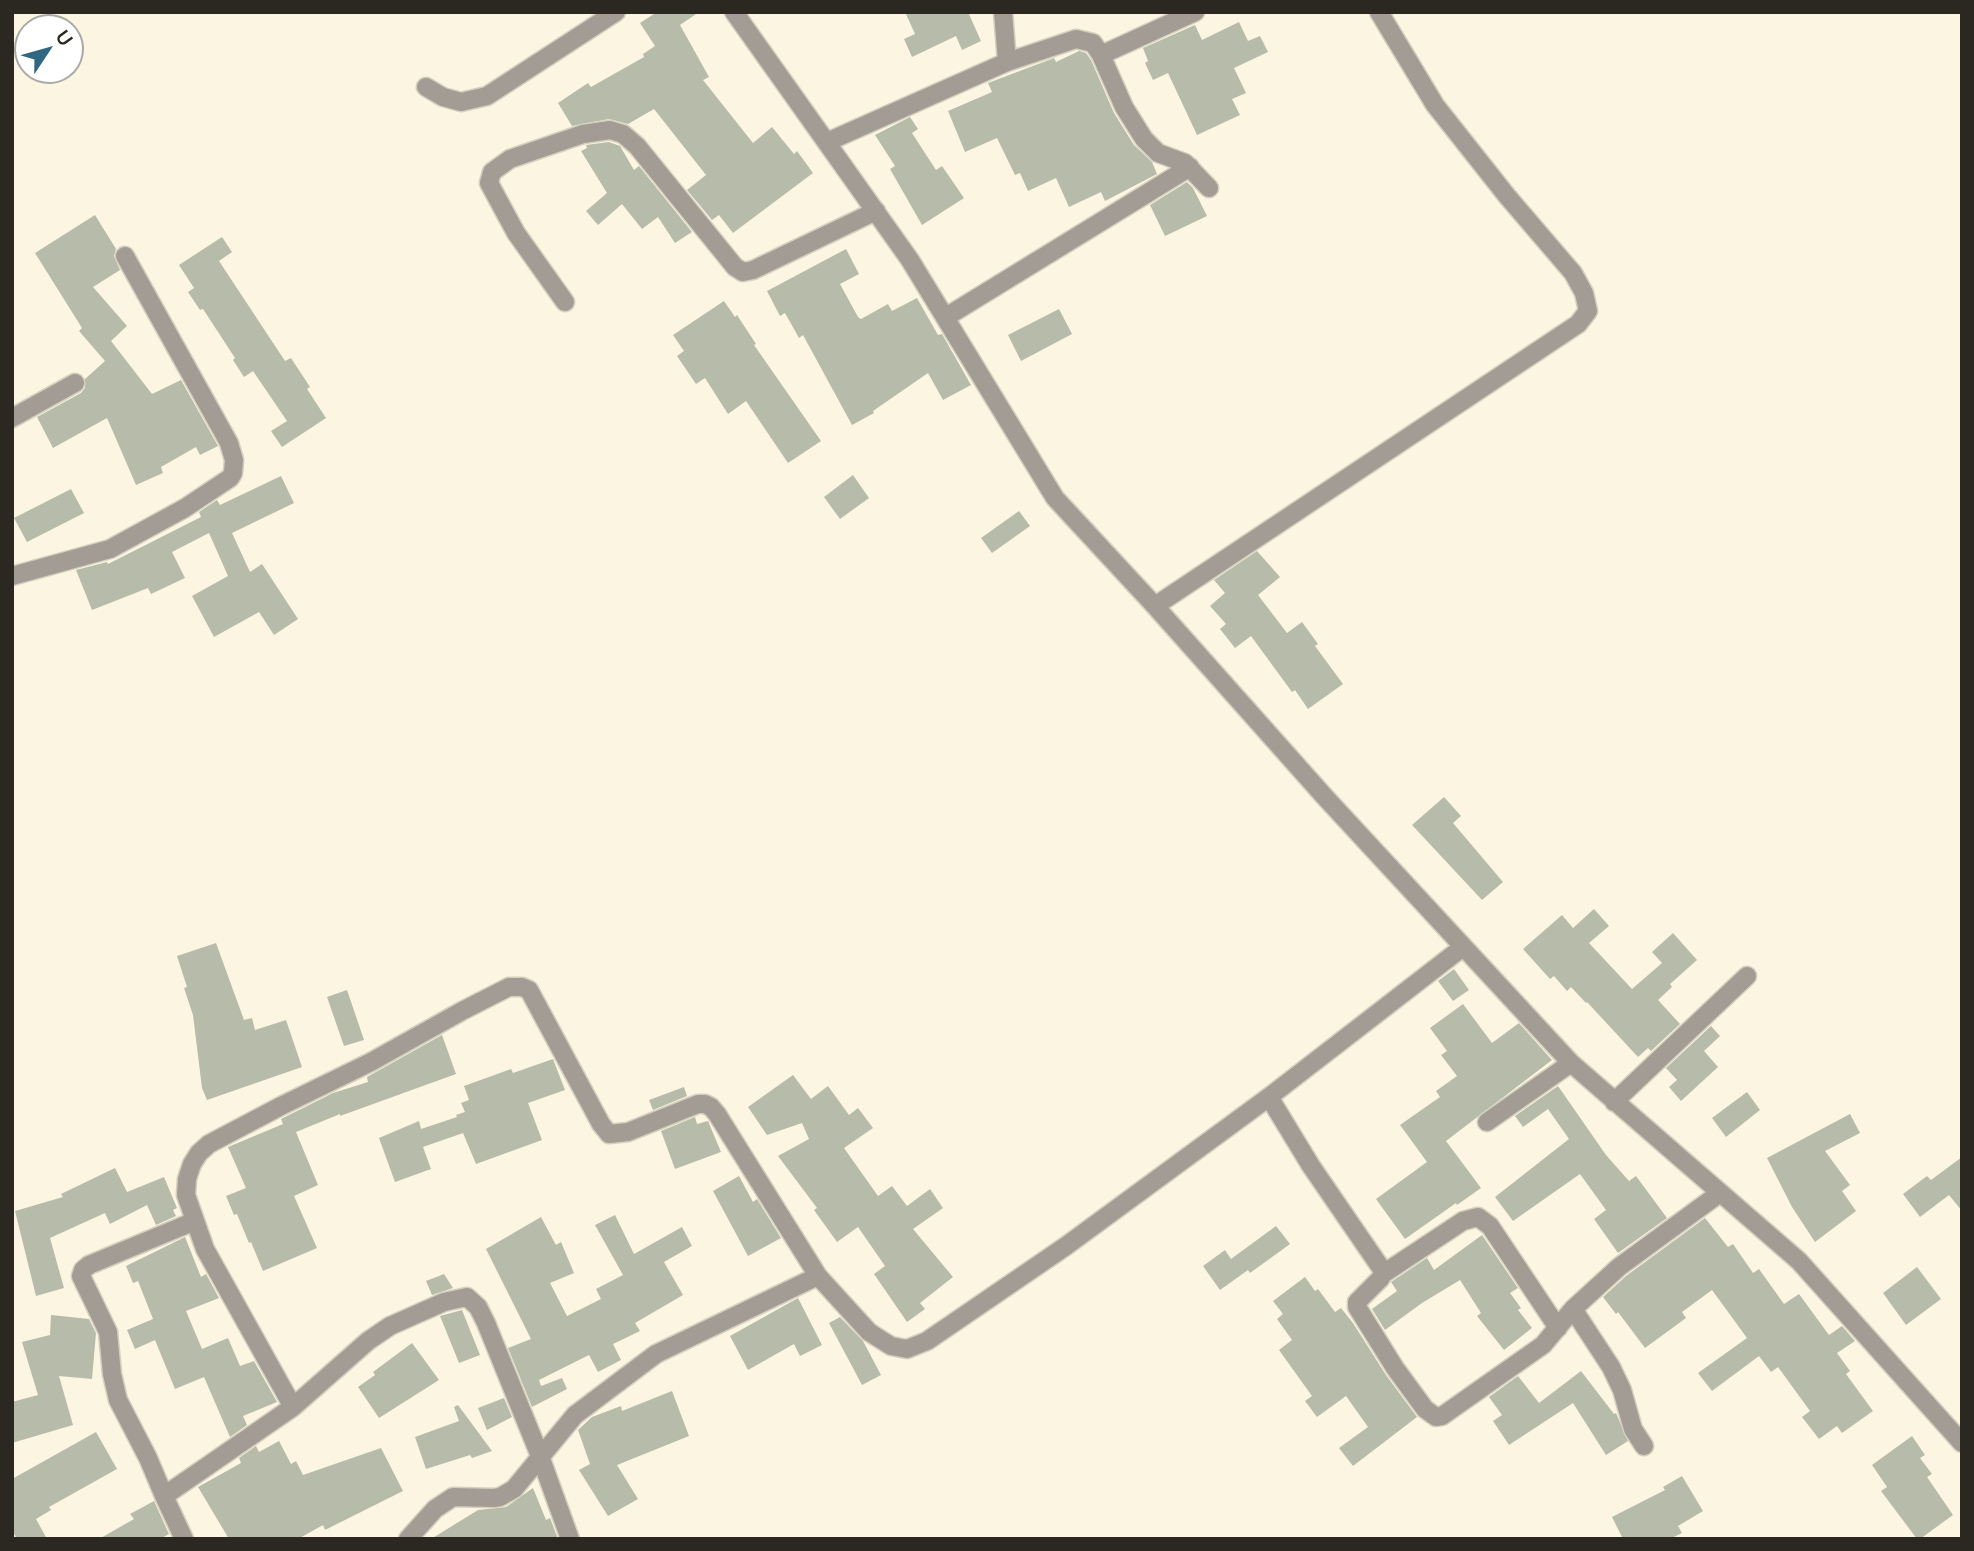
<!DOCTYPE html>
<html>
<head>
<meta charset="utf-8">
<style>
	body { margin:0 }
	#map { position:relative; width:1974px; height:1551px; overflow:hidden; background:#fbf5e1; font-family:Manrope,sans-serif }
	canvas { display:block }
	.frame { position:absolute; inset:0; border:14px solid #2a2820; pointer-events:none }
	.north { position:absolute; left:14px; top:14px; width:70px; height:70px; box-sizing:border-box; background:#fff; border:2px solid #aaa9a6; border-radius:50%; rotate:54deg; font-size:19px; font-weight:700; line-height:28px; text-align:center; color:#2a2820 }
	.north::after { content:''; display:block; margin:auto; width:24px; height:32px; background:#316782; clip-path:polygon(50% 0,100% 100%,50% 72%,0 100%) }
</style>
</head>
<body>
<div id="map">
<canvas width="1974" height="1551"></canvas>
<div class="frame"></div>
<div class="north">U</div>
</div>
<script>
const c = document.querySelector('canvas').getContext('2d');
c.lineJoin = 'round';
function fill(path, color) { c.fillStyle = color; c.fill(path, 'evenodd'); }
const shape = rows => new Path2D(rows.map(r => 'M' + r).join(''));
function trace(path, color, width, dash) { c.strokeStyle = color; c.lineWidth = width; c.lineCap = dash ? 'butt' : 'round'; c.setLineDash(dash || []); c.stroke(path); }
fill(shape([
	[657,12,699,12,680,25,709,77,703,80,753,143,772,127,794,154,797,151,813,173,733,233,719,215,712,220,687,190,706,175,654,109,628,124,609,119,572,126,558,103,588,83,591,87,644,57,643,54,655,46,640,23],
	[905,12,968,12,981,41,962,50,956,36,912,57,904,39,915,34],
	[1239,22,1248,41,1260,36,1268,52,1234,68,1246,93,1232,99,1240,115,1197,135,1168,73,1153,80,1145,63,1148,61,1143,48,1195,25,1202,40],
	[1079,51,1086,53,1091,60,1114,113,1134,145,1152,162,1157,174,1105,201,1101,192,1069,207,1056,178,1028,191,1020,173,1015,175,997,138,965,152,948,111,992,92,988,83,1054,58,1056,62],
	[910,117,918,129,912,133,936,170,942,166,964,198,922,225,890,169,895,166,875,135],
	[609,142,620,146,634,170,639,166,692,232,675,243,658,217,642,229,622,204,598,225,586,211,607,193,581,151,587,148,586,145],
	[1187,182,1193,188,1207,216,1165,236,1150,205],
	[95,215,116,249,114,256,120,270,93,287,127,326,111,341,152,394,181,380,218,446,200,455,196,447,161,467,163,473,136,485,107,418,53,448,37,417,81,393,85,388,85,379,105,361,79,331,82,328,35,253],
	[222,237,232,252,219,261,285,361,291,358,310,387,307,389,326,418,282,447,271,431,287,421,253,371,244,377,233,360,235,358,203,309,200,310,188,292,194,288,179,265],
	[846,249,859,274,840,284,858,317,861,319,888,304,892,311,917,298,938,335,942,334,971,385,943,400,928,373,873,411,874,413,852,425,803,335,799,338,785,313,780,316,767,291],
	[724,301,735,317,737,315,756,344,754,345,821,441,788,463,746,401,728,414,705,378,696,384,677,356,684,351,673,335],
	[1059,309,1072,334,1021,361,1008,335],
	[853,475,869,498,840,519,824,497],
	[281,476,294,503,232,533,250,572,262,564,298,619,274,635,259,612,214,637,192,596,228,576,209,533,172,552,185,578,151,594,148,588,92,610,76,570,107,562,108,564,201,517,199,512,217,500,220,505],
	[71,489,84,513,27,542,14,518],
	[1019,511,1030,526,992,553,981,538],
	[1257,551,1280,577,1258,595,1287,633,1302,622,1318,644,1315,646,1343,684,1308,709,1295,690,1292,692,1251,636,1235,648,1220,629,1226,624,1210,606,1225,593,1214,580],
	[1444,797,1461,816,1453,823,1503,882,1482,900,1412,825],
	[1594,909,1609,926,1589,943,1632,989,1662,963,1652,952,1673,933,1697,960,1670,984,1672,987,1658,1000,1680,1024,1651,1051,1648,1048,1638,1057,1587,1002,1586,1003,1571,987,1567,991,1554,976,1550,979,1523,949,1562,915,1573,928],
	[216,943,244,1020,252,1018,255,1030,286,1020,302,1067,207,1100,202,1088,193,1015,184,988,187,987,177,956],
	[1454,969,1469,990,1453,1001,1438,981],
	[347,990,364,1040,344,1046,327,997],
	[1463,1004,1492,1043,1519,1023,1552,1060,1446,1141,1481,1188,1457,1205,1456,1203,1405,1239,1376,1199,1427,1162,1400,1125,1440,1097,1436,1091,1457,1076,1441,1055,1447,1051,1430,1028],
	[1711,1026,1720,1036,1704,1051,1718,1067,1681,1101,1669,1087,1677,1080,1666,1068],
	[442,1035,456,1074,340,1116,340,1114,296,1132,318,1185,294,1196,317,1248,263,1271,251,1242,249,1243,237,1214,234,1215,226,1196,246,1188,228,1147,283,1124,281,1119,333,1093,368,1082,367,1077],
	[553,1059,565,1090,528,1103,542,1140,476,1164,463,1133,423,1147,431,1169,395,1182,379,1138,419,1121,421,1129,457,1117,456,1115,465,1112,461,1103,469,1100,464,1086,511,1069,513,1073],
	[793,1075,811,1099,828,1086,849,1115,858,1108,873,1128,844,1148,878,1196,892,1186,907,1206,930,1189,943,1208,913,1229,953,1277,920,1303,925,1309,907,1322,874,1274,885,1266,858,1227,837,1242,814,1210,817,1208,778,1156,809,1139,802,1123,767,1135,748,1107],
	[1558,1086,1606,1155,1629,1181,1636,1176,1667,1218,1618,1253,1594,1219,1606,1210,1580,1174,1513,1221,1495,1197,1569,1139,1548,1109,1523,1127,1515,1116],
	[684,1087,687,1096,653,1110,649,1100],
	[1747,1092,1760,1110,1726,1137,1712,1118],
	[1850,1114,1860,1133,1825,1151,1850,1185,1842,1191,1856,1211,1815,1242,1792,1207,1767,1158],
	[695,1117,697,1124,708,1121,721,1152,675,1169,661,1131],
	[1962,1157,1962,1211,1949,1195,1920,1217,1903,1194,1927,1176,1931,1180],
	[115,1168,127,1192,164,1177,177,1208,173,1210,176,1216,156,1225,147,1205,110,1224,105,1213,50,1238,64,1288,36,1296,15,1211,63,1197,61,1194],
	[739,1176,753,1202,757,1199,781,1238,748,1256,713,1191],
	[615,1215,634,1254,682,1227,692,1246,664,1262,683,1295,635,1323,640,1331,613,1344,621,1360,598,1372,589,1355,539,1380,541,1386,562,1378,567,1389,532,1407,508,1348,531,1339,486,1249,541,1217,556,1245,561,1242,574,1273,550,1283,567,1316,601,1299,596,1289,623,1275,595,1225],
	[1705,1218,1728,1247,1733,1244,1753,1273,1759,1269,1784,1304,1799,1294,1829,1335,1842,1326,1855,1341,1837,1353,1850,1371,1846,1374,1873,1411,1842,1433,1837,1426,1819,1439,1802,1417,1810,1411,1778,1367,1771,1372,1759,1356,1712,1391,1698,1373,1747,1338,1712,1290,1682,1312,1686,1318,1645,1348,1618,1312,1616,1314,1603,1297,1626,1276],
	[1276,1226,1290,1244,1250,1273,1248,1270,1220,1290,1203,1266,1225,1250,1231,1259],
	[1482,1235,1518,1288,1510,1293,1521,1308,1518,1310,1532,1328,1504,1350,1477,1316,1481,1313,1460,1280,1422,1303,1385,1330,1372,1309,1397,1291,1391,1282,1427,1258,1434,1270],
	[185,1237,201,1277,206,1274,219,1298,186,1311,202,1349,228,1338,240,1366,254,1361,277,1402,243,1416,247,1425,230,1437,204,1377,175,1389,155,1340,135,1349,127,1330,153,1319,138,1281,133,1283,126,1266],
	[1917,1267,1941,1299,1906,1325,1883,1293],
	[444,1274,453,1288,432,1295,426,1281],
	[1305,1277,1315,1291,1318,1289,1335,1312,1341,1308,1353,1323,1386,1375,1417,1417,1353,1466,1339,1448,1368,1427,1346,1396,1317,1417,1305,1401,1312,1396,1279,1350,1292,1340,1277,1319,1283,1314,1273,1301],
	[798,1298,822,1345,800,1356,794,1344,748,1370,730,1336],
	[462,1310,480,1355,459,1363,440,1316],
	[51,1315,89,1319,96,1333,92,1379,59,1376,73,1425,12,1443,12,1402,38,1395,22,1342,50,1335],
	[840,1317,863,1341,881,1375,862,1385,829,1323],
	[412,1343,439,1380,379,1418,358,1387,375,1375,373,1372],
	[1581,1371,1614,1414,1616,1413,1628,1441,1606,1455,1573,1403,1509,1445,1493,1421,1502,1415,1489,1397,1518,1376,1539,1403],
	[672,1391,689,1436,617,1465,638,1499,608,1516,579,1470,590,1464,578,1430,592,1417,621,1406,622,1411],
	[504,1398,512,1417,487,1430,478,1408],
	[458,1405,492,1451,472,1458,470,1455,426,1469,415,1437,459,1421,454,1407],
	[96,1432,117,1469,49,1507,51,1510,36,1519,47,1539,17,1539,12,1530,12,1479],
	[1912,1436,1925,1455,1920,1458,1932,1474,1927,1477,1953,1515,1920,1539,1917,1539,1881,1491,1887,1487,1872,1465],
	[279,1441,291,1464,296,1461,303,1475,381,1448,403,1491,325,1530,323,1525,298,1539,229,1539,198,1487,241,1463,239,1458,256,1446,259,1452],
	[1682,1476,1703,1511,1678,1526,1682,1533,1670,1539,1623,1539,1612,1517,1665,1490,1663,1487],
	[533,1488,546,1520,550,1518,558,1539,431,1539,478,1510,506,1507],
	[154,1501,169,1534,160,1539,99,1539,134,1519,130,1514]
]), '#b7bcaa');
const minor = shape([
	[734,12,910,260,1055,498,1155,606,1324,796,1571,1063,1799,1261,1962,1443],
	[1003,12,1007,62,1076,39,1093,43,1101,55,1124,107,1144,139,1158,153,1185,163,1209,188],
	[1101,55,1195,12],
	[426,87,443,97,461,102,487,96,616,12],
	[827,142,1007,62],
	[565,302,516,233,489,183,492,172,510,159,583,134,610,130,623,134,637,146,735,267,743,272,753,270,876,211],
	[946,317,1190,167],
	[12,418,75,383],
	[12,576,110,549,185,508,230,478,233,473,234,460,229,443,125,256],
	[1155,606,1578,324,1588,311,1584,293,1573,273,1507,196,1435,105,1379,12],
	[1269,1097,1311,1166,1381,1268,1383,1274,1380,1279,1357,1302,1357,1307,1395,1368,1425,1409,1436,1417,1442,1416,1543,1345,1573,1309,1619,1267,1720,1193],
	[1614,1102,1747,976],
	[1487,1122,1571,1063],
	[1383,1274,1463,1221,1478,1217,1490,1226,1558,1328],
	[1573,1309,1611,1367,1622,1390,1633,1429,1644,1446],
	[293,1407,205,1249,186,1195,187,1179,192,1164,199,1153,209,1144,281,1106,371,1062,462,1011,509,987,522,987,529,990,601,1124,609,1134,628,1132,698,1104,705,1104,711,1107,717,1114,818,1276,869,1332,891,1346,907,1349,927,1341,1066,1246,1269,1097,1463,947],
	[164,1496,148,1458,118,1400,112,1374,108,1332,81,1276,83,1270,89,1265,195,1221],
	[184,1539,164,1496,293,1407,368,1341,390,1326,444,1302,467,1297,478,1307,486,1323,540,1456,570,1539],
	[408,1539,435,1509,453,1497,494,1498,500,1497,514,1489,575,1415,656,1354,818,1276]
]);
trace(minor, '#d5d0be', 21);
trace(minor, '#a29c95', 18);
</script>
</body>
</html>
